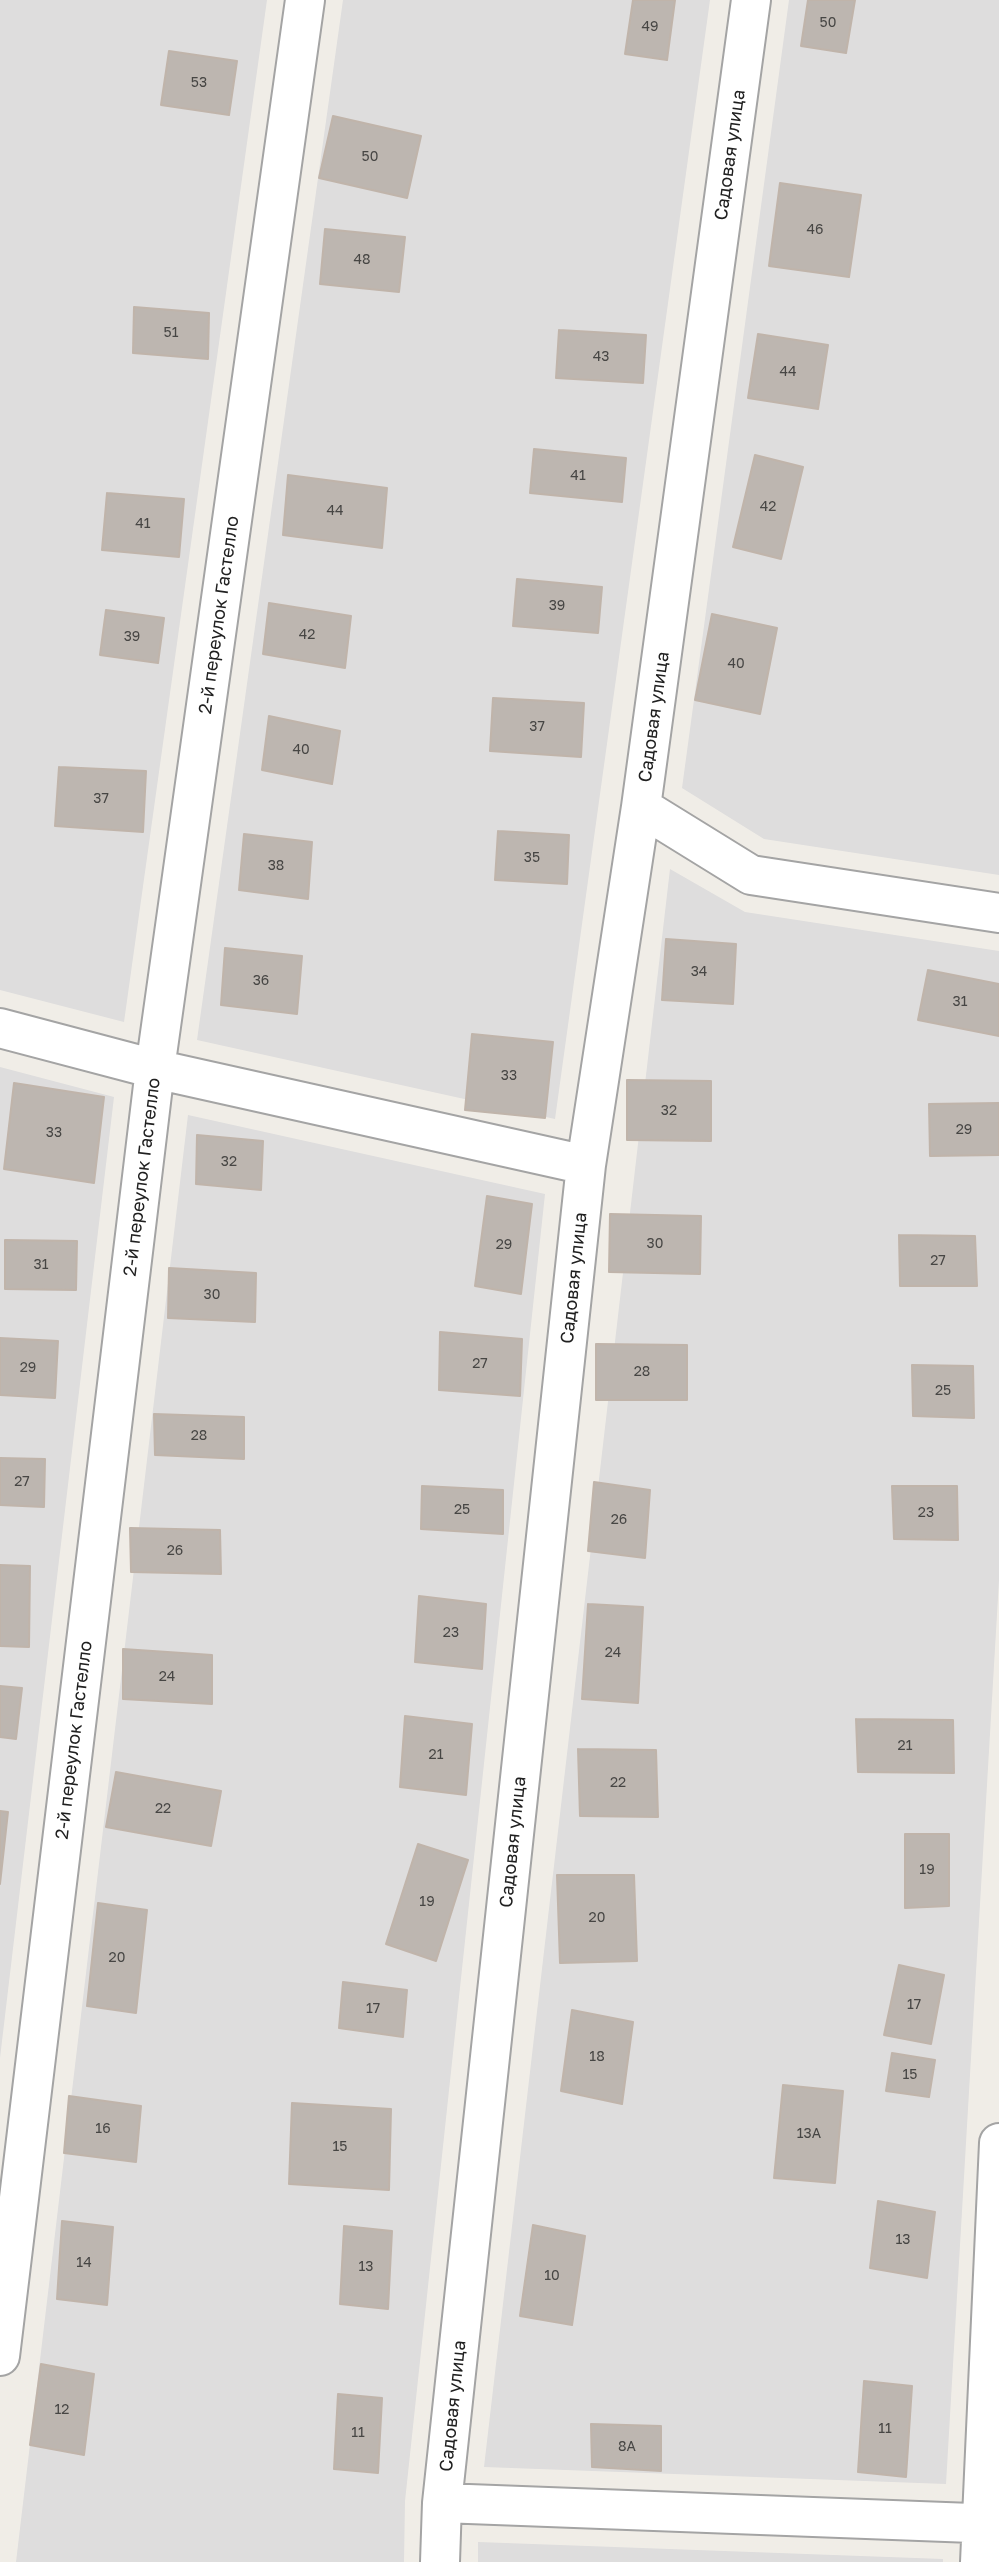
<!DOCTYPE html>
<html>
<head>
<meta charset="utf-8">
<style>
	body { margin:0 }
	canvas { display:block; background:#f0ede7 }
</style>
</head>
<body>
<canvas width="999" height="2562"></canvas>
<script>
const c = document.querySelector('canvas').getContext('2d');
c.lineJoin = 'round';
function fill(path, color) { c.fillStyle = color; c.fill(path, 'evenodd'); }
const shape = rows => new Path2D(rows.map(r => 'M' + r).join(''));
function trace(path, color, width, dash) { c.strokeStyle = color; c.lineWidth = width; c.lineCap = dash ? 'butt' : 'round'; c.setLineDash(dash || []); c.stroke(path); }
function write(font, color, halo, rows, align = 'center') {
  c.font = font + ' "Golos Text",sans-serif'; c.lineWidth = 5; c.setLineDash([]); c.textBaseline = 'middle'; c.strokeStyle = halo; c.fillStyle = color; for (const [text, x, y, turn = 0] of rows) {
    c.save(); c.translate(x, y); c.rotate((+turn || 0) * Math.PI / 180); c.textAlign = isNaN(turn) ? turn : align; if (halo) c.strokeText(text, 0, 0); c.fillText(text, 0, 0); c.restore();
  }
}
fill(shape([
	[0,0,267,0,124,1022,0,990],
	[343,0,710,0,555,1119,197,1040],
	[789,0,999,0,999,875,764,839,682,788],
	[670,869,745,912,999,951,999,1580,946,2484,484,2467],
	[0,1067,114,1097,0,2058],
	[188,1115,545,1194,405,2501,404,2562,16,2562],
	[478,2542,943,2559,943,2562,478,2562]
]), '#dedddd');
const building = shape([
	[633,0,675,0,667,60,625,54,633,0],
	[808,0,855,0,846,53,801,46,808,0],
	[169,51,237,61,229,115,161,105,169,51],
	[333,116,421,136,407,198,319,178,333,116],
	[780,183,861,195,849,277,769,266,780,183],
	[325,229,405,237,399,292,320,284,325,229],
	[134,307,209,313,208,359,133,353,134,307],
	[559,330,646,335,643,383,556,378,559,330],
	[758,334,828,345,818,409,748,398,758,334],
	[534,449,626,458,622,502,530,493,534,449],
	[755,455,803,467,781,559,733,547,755,455],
	[288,475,387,488,382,548,283,535,288,475],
	[107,493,184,499,179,557,102,550,107,493],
	[517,579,602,587,598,633,513,626,517,579],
	[269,603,351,616,345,668,263,654,269,603],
	[106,610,164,618,158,663,100,655,106,610],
	[712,614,777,628,760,714,695,700,712,614],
	[493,698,584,703,581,757,490,751,493,698],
	[269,716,340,731,332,784,262,770,269,716],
	[59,767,146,771,143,832,55,826,59,767],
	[498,831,569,835,567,884,495,880,498,831],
	[244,834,312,842,308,899,239,890,244,834],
	[666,939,736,944,733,1004,662,1000,666,939],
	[225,948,302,956,297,1014,221,1005,225,948],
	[928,970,999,984,999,1036,918,1020,928,970],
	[472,1034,553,1042,545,1118,465,1110,472,1034],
	[627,1080,711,1081,711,1141,627,1140,627,1080],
	[14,1083,104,1097,94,1183,4,1169,14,1083],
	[999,1103,999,1155,930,1156,929,1104,999,1103],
	[197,1135,263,1141,261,1190,196,1184,197,1135],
	[487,1196,532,1204,521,1294,475,1286,487,1196],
	[610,1214,701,1216,700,1274,609,1272,610,1214],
	[899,1235,975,1236,977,1286,900,1286,899,1235],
	[5,1240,77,1241,76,1290,5,1289,5,1240],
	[169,1268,256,1273,255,1322,168,1318,169,1268],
	[440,1332,522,1339,520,1396,439,1390,440,1332],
	[0,1338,58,1341,55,1398,0,1395,0,1338],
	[596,1344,687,1345,687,1400,596,1400,596,1344],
	[912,1365,973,1366,974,1418,913,1416,912,1365],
	[154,1414,244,1417,244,1459,155,1455,154,1414],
	[0,1458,45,1459,44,1507,0,1505,0,1458],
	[594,1482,650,1490,645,1558,588,1551,594,1482],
	[422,1486,503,1490,503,1534,421,1529,422,1486],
	[892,1486,957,1486,958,1540,894,1539,892,1486],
	[130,1528,220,1530,221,1574,131,1572,130,1528],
	[0,1565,30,1566,29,1647,0,1646,0,1565],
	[419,1596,486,1604,482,1669,415,1662,419,1596],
	[588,1604,643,1607,638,1703,582,1699,588,1604],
	[123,1649,212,1655,212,1704,123,1699,123,1649],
	[0,1686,22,1688,16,1739,0,1737,0,1686],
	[405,1716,472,1724,466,1795,400,1787,405,1716],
	[856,1719,953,1720,954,1773,858,1772,856,1719],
	[578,1749,656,1750,658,1817,580,1816,578,1749],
	[116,1772,221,1791,211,1846,106,1827,116,1772],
	[0,1811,8,1812,0,1884,0,1811],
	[905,1834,949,1834,949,1906,905,1908,905,1834],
	[418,1844,468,1860,436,1961,386,1944,418,1844],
	[557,1875,634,1875,637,1961,560,1963,557,1875],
	[98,1903,147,1910,136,2013,87,2006,98,1903],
	[899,1965,944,1975,931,2044,884,2035,899,1965],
	[343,1982,407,1990,403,2037,339,2028,343,1982],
	[572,2010,633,2022,622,2104,561,2091,572,2010],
	[892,2053,935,2060,929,2097,886,2091,892,2053],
	[783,2085,843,2091,835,2183,774,2178,783,2085],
	[69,2096,141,2106,136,2162,64,2153,69,2096],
	[292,2103,391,2109,389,2190,289,2184,292,2103],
	[878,2201,935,2212,927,2278,870,2268,878,2201],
	[62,2221,113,2227,107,2305,57,2299,62,2221],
	[533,2225,585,2236,572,2325,520,2316,533,2225],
	[344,2226,392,2231,388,2309,340,2304,344,2226],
	[41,2364,94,2374,84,2455,30,2445,41,2364],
	[864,2381,912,2386,906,2477,858,2472,864,2381],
	[338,2394,382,2398,378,2473,334,2469,338,2394],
	[591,2424,661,2426,661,2471,592,2467,591,2424]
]);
fill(building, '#bdb6b0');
trace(building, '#c0b4aa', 2);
const street = shape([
	[641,807,751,875,999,913],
	[0,1028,155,1069,586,1165],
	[0,2356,155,1069,305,0],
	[442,2503,999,2524],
	[440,2562,442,2503,586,1165,641,807,751,0],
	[980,2562,999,2143]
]);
trace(street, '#a4a4a4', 42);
trace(street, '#fff', 38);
write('14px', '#474644', null, [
	["50",828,23],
	["49",650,27],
	["53",199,83],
	["50",370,157],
	["46",815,230],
	["48",362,260],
	["51",171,333],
	["43",601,357],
	["44",788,372],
	["41",578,476],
	["42",768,507],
	["44",335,511],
	["41",143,524],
	["39",557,606],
	["42",307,635],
	["39",132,637],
	["40",736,664],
	["37",537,727],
	["40",301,750],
	["37",101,799],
	["35",532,858],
	["38",276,866],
	["34",699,972],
	["36",261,981],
	["31",960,1002],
	["33",509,1076],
	["32",669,1111],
	["29",964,1130],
	["33",54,1133],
	["32",229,1162],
	["30",655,1244],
	["29",504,1245],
	["27",938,1261],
	["31",41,1265],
	["30",212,1295],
	["27",480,1364],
	["29",28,1368],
	["28",642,1372],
	["25",943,1391],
	["28",199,1436],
	["27",22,1482],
	["25",462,1510],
	["23",926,1513],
	["26",619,1520],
	["26",175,1551],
	["23",451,1633],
	["24",613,1653],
	["24",167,1677],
	["21",905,1746],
	["21",436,1755],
	["22",618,1783],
	["22",163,1809],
	["19",927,1870],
	["19",427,1902],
	["20",597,1918],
	["20",117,1958],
	["17",914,2005],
	["17",373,2009],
	["18",597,2057],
	["15",910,2075],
	["16",103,2129],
	["13А",809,2134],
	["15",340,2147],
	["13",903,2240],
	["14",84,2263],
	["13",366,2267],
	["10",552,2276],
	["12",62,2410],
	["11",885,2429],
	["11",358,2433],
	["8А",627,2447]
]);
write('18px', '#202020', '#fff', [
	["Садовая улица",730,155,-82],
	["2-й переулок Гастелло",219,615,-82],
	["Садовая улица",654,717,-82],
	["2-й переулок Гастелло",142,1177,-83],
	["Садовая улица",574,1278,-84],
	["2-й переулок Гастелло",74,1740,-83],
	["Садовая улица",513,1842,-84],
	["Садовая улица",453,2406,-84]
]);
</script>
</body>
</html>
